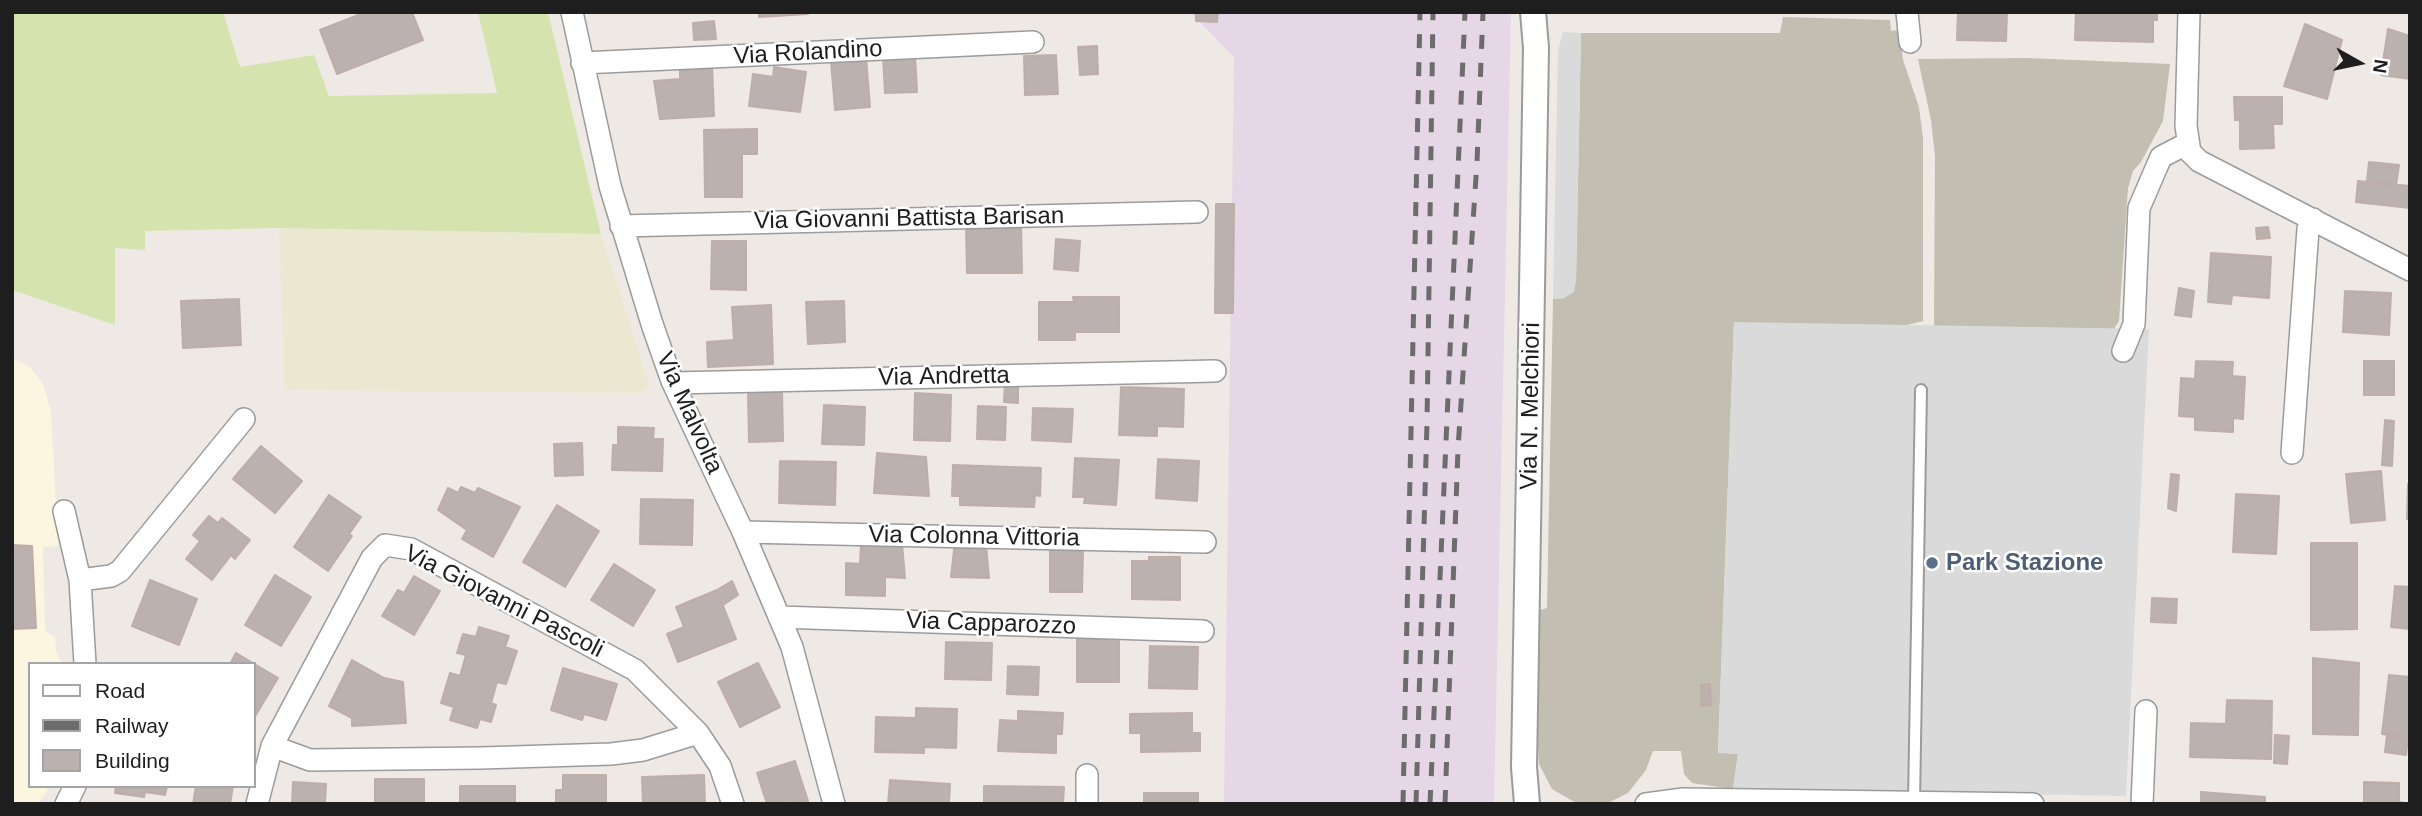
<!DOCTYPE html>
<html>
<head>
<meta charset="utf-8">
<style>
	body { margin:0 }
	#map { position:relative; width:2422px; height:816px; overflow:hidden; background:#eee9e5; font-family:Helvetica,sans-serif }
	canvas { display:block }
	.frame { position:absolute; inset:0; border:14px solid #1e1e1e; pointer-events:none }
	.legend { position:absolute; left:28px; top:662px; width:228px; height:126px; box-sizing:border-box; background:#fff; border:2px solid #a5a5a5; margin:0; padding:9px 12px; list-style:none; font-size:21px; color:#1e1e1e }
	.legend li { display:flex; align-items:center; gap:14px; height:35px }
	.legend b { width:35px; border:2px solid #a5a5a5 }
	.north { position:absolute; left:2324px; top:28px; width:70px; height:70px; -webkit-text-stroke:5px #fff; paint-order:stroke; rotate:99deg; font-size:19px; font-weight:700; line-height:28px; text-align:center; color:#1e1e1e }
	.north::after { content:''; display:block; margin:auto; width:24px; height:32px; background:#1e1e1e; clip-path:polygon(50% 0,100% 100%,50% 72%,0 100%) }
</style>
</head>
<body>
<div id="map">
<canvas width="2422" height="816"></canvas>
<div class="frame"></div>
<ul class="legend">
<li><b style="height:9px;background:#fff"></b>Road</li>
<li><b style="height:9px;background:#6c6c6c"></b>Railway</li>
<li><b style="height:19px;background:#bbb1ae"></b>Building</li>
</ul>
<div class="north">N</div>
</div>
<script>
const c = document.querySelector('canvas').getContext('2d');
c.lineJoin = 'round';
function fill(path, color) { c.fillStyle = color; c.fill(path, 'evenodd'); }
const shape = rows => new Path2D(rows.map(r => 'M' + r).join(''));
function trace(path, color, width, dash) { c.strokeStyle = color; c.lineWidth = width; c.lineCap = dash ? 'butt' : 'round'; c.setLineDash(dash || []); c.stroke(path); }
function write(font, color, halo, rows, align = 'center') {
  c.font = font + ' Helvetica,sans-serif'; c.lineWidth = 5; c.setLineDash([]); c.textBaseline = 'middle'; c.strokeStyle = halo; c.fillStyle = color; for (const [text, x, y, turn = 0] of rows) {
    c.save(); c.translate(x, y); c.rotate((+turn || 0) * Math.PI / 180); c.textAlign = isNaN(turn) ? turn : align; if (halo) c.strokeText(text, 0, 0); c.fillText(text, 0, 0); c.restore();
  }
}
fill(shape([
	[1190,12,1511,12,1494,804,1224,804,1234,57]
]), '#e6d7e7');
fill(shape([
	[12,358,30,367,43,384,51,412,58,546,43,547,45,631,55,637,56,652,62,664,30,664,30,786,50,786,38,804,12,804]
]), '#fcf6e0');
fill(shape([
	[1783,17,1890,20,1891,31,1899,30,1903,60,1919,107,1923,138,1923,321,1903,326,1734,323,1718,752,1738,754,1733,789,1692,783,1684,774,1681,751,1653,751,1646,770,1628,793,1606,804,1578,804,1552,789,1539,764,1536,717,1540,610,1547,608,1553,299,1564,298,1576,281,1581,33,1780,33],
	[2027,58,2170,64,2163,121,2141,162,2133,171,2128,188,2119,321,2114,329,1934,326,1935,156,1931,120,1918,59]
]), '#c2beb1');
fill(shape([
	[279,228,601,234,650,387,641,393,285,390]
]), '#ebe8d2');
fill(shape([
	[12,12,223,12,240,67,314,55,329,96,497,93,478,12,548,12,601,234,279,228,145,231,145,250,115,248,115,325,12,290]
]), '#d5e4af');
fill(shape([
	[1563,32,1581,33,1576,281,1574,292,1564,298,1553,299,1558,51],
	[1734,322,2149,329,2126,796,1733,789,1738,754,1718,753]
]), '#dadada');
const building = shape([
	[366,12,412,12,423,40,337,74,320,30,366,12],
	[759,12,808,12,808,14,759,17,759,12],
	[1196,12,1218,12,1217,22,1196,21,1196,12],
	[1958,12,2007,12,2006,41,1957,40,1958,12],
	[2076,12,2157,12,2157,20,2153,20,2153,42,2075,40,2076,12],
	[714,21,716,39,694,40,693,23,714,21],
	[2305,24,2342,40,2327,99,2284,86,2305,24],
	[2388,29,2410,36,2410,79,2381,75,2388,29],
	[1097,46,1098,74,1080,75,1078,47,1097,46],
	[915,55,917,92,885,93,883,56,915,55],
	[1056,55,1058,94,1025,95,1024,56,1056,55],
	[866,57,870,107,835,110,831,61,866,57],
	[712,64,714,116,660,119,654,81,680,79,680,66,712,64],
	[774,67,806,72,800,112,749,106,753,74,773,77,774,67],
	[2234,97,2282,97,2282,124,2273,124,2274,148,2240,149,2240,120,2235,120,2234,97],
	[757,129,757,154,742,154,742,197,705,197,704,130,757,129],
	[2369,162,2399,165,2396,185,2367,181,2369,162],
	[2358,181,2410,186,2410,208,2356,202,2358,181],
	[1216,204,1234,204,1233,313,1215,313,1216,204],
	[1021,223,1022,273,967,273,966,224,1021,223],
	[2268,227,2270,238,2257,239,2256,228,2268,227],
	[1056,239,1080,241,1078,271,1054,269,1056,239],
	[712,241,746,241,746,290,711,289,712,241],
	[2211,253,2271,257,2269,298,2232,295,2231,304,2208,302,2211,253],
	[2179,288,2194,291,2191,317,2175,315,2179,288],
	[2345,291,2391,293,2389,335,2343,332,2345,291],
	[1073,297,1119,297,1119,332,1075,332,1075,340,1039,340,1039,302,1074,302,1073,297],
	[239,299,241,345,183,348,181,301,239,299],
	[844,301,845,342,808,344,806,302,844,301],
	[771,305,773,364,708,367,707,342,734,340,732,307,771,305],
	[2196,361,2233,362,2232,376,2245,377,2243,419,2233,418,2233,432,2195,430,2195,417,2179,416,2181,378,2195,379,2196,361],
	[2364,361,2394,361,2394,395,2364,395,2364,361],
	[1005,382,1018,383,1018,403,1004,402,1005,382],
	[1121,387,1184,389,1183,427,1157,426,1157,436,1119,435,1121,387],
	[782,391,783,441,749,442,748,392,782,391],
	[915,393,951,395,950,441,914,440,915,393],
	[824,405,865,407,864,445,822,444,824,405],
	[978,406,1006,407,1005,440,977,439,978,406],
	[1033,408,1073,409,1071,442,1032,440,1033,408],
	[2385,420,2394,421,2392,466,2382,465,2385,420],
	[618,427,654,428,653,439,663,439,662,471,612,470,613,445,618,445,618,427],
	[582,443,583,475,555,476,554,444,582,443],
	[261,446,302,481,275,513,233,479,261,446],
	[877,453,926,457,929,496,874,493,877,453],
	[1075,458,1119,460,1116,505,1084,503,1085,497,1073,497,1075,458],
	[1158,459,1199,461,1197,501,1156,498,1158,459],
	[780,461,836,462,835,505,779,503,780,461],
	[953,465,1041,468,1040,496,1035,495,1034,507,960,505,960,496,952,496,953,465],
	[2381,471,2385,520,2351,523,2346,474,2381,471],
	[2171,474,2179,475,2176,511,2168,508,2171,474],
	[2408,484,2410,484,2410,519,2407,519,2408,484],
	[461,487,475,493,478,488,520,507,493,557,462,539,467,530,438,510,448,488,458,493,461,487],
	[2236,494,2279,496,2276,554,2233,552,2236,494],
	[329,495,361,517,349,534,352,536,328,571,294,547,329,495],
	[641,499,693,500,692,545,640,544,641,499],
	[557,505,599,531,565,587,523,562,557,505],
	[209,516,218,523,222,518,250,540,235,559,231,555,212,580,186,559,200,541,193,535,209,516],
	[955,541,986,545,989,578,951,577,955,541],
	[2311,543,2357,543,2357,629,2311,630,2311,543],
	[861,544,902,544,905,578,885,577,885,596,846,595,846,563,860,564,861,544],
	[12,545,32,546,36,628,12,629,12,545],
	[1050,549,1083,549,1082,592,1050,592,1050,549],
	[1149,557,1180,557,1180,600,1132,599,1132,561,1149,561,1149,557],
	[614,564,655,590,633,626,591,600,614,564],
	[275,575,311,597,281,646,245,625,275,575],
	[414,576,440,591,414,635,382,616,398,590,404,593,414,576],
	[150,580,197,599,179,645,132,626,150,580],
	[732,581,738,595,723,605,717,590,732,581],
	[2395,586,2410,587,2410,629,2391,627,2395,586],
	[717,590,736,639,678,662,667,634,684,627,676,607,717,590],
	[2152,598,2177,599,2176,623,2151,622,2152,598],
	[479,627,509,636,505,647,517,651,506,684,497,682,491,703,496,705,491,722,480,719,477,728,450,720,454,707,441,703,450,673,460,676,466,655,457,653,463,634,476,637,479,627],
	[1077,639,1119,639,1119,682,1077,682,1077,639],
	[946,642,992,643,991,680,945,679,946,642],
	[1150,646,1198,647,1197,689,1149,688,1150,646],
	[236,653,278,678,254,718,254,664,230,664,236,653],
	[2313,658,2359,663,2358,735,2313,734,2313,658],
	[352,660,384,678,403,682,406,723,352,726,352,718,329,706,352,660],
	[758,663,780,707,740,727,718,682,758,663],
	[1008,666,1039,667,1038,695,1007,694,1008,666],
	[563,668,617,684,606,720,584,714,582,720,551,710,563,668],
	[2389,675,2410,677,2410,738,2382,734,2389,675],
	[1710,684,1711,705,1701,706,1701,685,1710,684],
	[2227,700,2272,701,2271,759,2190,757,2191,723,2226,724,2227,700],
	[916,708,957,709,956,748,924,747,924,753,875,752,876,717,916,718,916,708],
	[1018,711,1063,713,1062,734,1056,734,1056,753,998,751,1000,720,1018,721,1018,711],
	[1192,713,1192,733,1200,733,1200,751,1141,752,1141,733,1130,733,1130,714,1192,713],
	[2275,735,2289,736,2287,764,2274,763,2275,735],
	[2387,735,2408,738,2406,755,2385,752,2387,735],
	[795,761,808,801,767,804,757,773,795,761],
	[563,775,606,775,606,804,556,804,556,790,563,790,563,775],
	[704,775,705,804,643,804,642,777,704,775],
	[375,779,424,779,424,804,375,804,375,779],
	[890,780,950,784,949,804,888,804,890,780],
	[293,782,326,784,325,804,292,804,293,782],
	[2364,782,2399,783,2399,802,2410,804,2364,804,2364,782],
	[116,786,167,786,165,795,145,792,144,797,115,793,116,786],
	[196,786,233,786,230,804,193,804,196,786],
	[460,786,515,786,515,804,460,804,460,786],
	[984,786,1064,787,1063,804,984,804,984,786],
	[2201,792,2265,797,2265,804,2201,804,2201,792],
	[1144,793,1198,793,1198,804,1144,804,1144,793]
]);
fill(building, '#bbb1ae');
trace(building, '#bfada8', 2);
const service = shape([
	[1914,802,1921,390]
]);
const minor = shape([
	[572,12,610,186,652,324,672,381,743,532,792,647,834,804],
	[1907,12,1910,42],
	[2189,12,2186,126,2190,152,2199,161,2410,270],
	[582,63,1033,42],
	[621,226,1197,212],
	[2123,351,2134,324,2139,208,2161,157,2188,143],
	[673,383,1215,371],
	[2292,453,2308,229,2313,219],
	[64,511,80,580,85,664],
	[743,532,1205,542],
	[80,580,111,576,120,571,244,419],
	[779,617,1203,631],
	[272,746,310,760,481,758,611,754,643,750,698,733],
	[66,804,75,786],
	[257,804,272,746,372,558,385,545,411,549,635,670,698,733,720,766,733,804],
	[1087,804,1087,775],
	[1646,804,1683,799,2033,804],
	[2142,804,2146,711]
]);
const tertiary = shape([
	[1527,804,1524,767,1536,48,1533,12]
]);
trace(service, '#9b9b9b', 14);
trace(minor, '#9b9b9b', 24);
trace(tertiary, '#9b9b9b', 28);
trace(service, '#fff', 10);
trace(minor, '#fff', 21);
trace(tertiary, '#fff', 24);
trace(shape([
	[1403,804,1420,12],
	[1416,804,1427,423,1433,12],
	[1430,804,1465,12],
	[1445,804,1458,449,1477,162,1483,12]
]), '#6c6c6c', 5, [14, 14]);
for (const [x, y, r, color] of [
	[1932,563,7,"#5c6f8a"]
]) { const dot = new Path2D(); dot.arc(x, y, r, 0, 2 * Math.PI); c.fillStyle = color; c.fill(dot); trace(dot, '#fff', 2.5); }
write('24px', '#1e1e1e', '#fff', [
	["Via Rolandino",808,53,-3],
	["Via Giovanni Battista Barisan",909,219,-1],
	["Via Andretta",944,377,-1],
	["Via N. Melchiori",1531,406,-89],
	["Via Malvolta",689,413,66],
	["Via Colonna Vittoria",974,537,1],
	["Via Giovanni Pascoli",504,602,27],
	["Via Capparozzo",991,624,2]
]);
write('bold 24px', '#4e5e75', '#fff', [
	["Park Stazione",1946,563]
], 'left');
</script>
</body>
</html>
